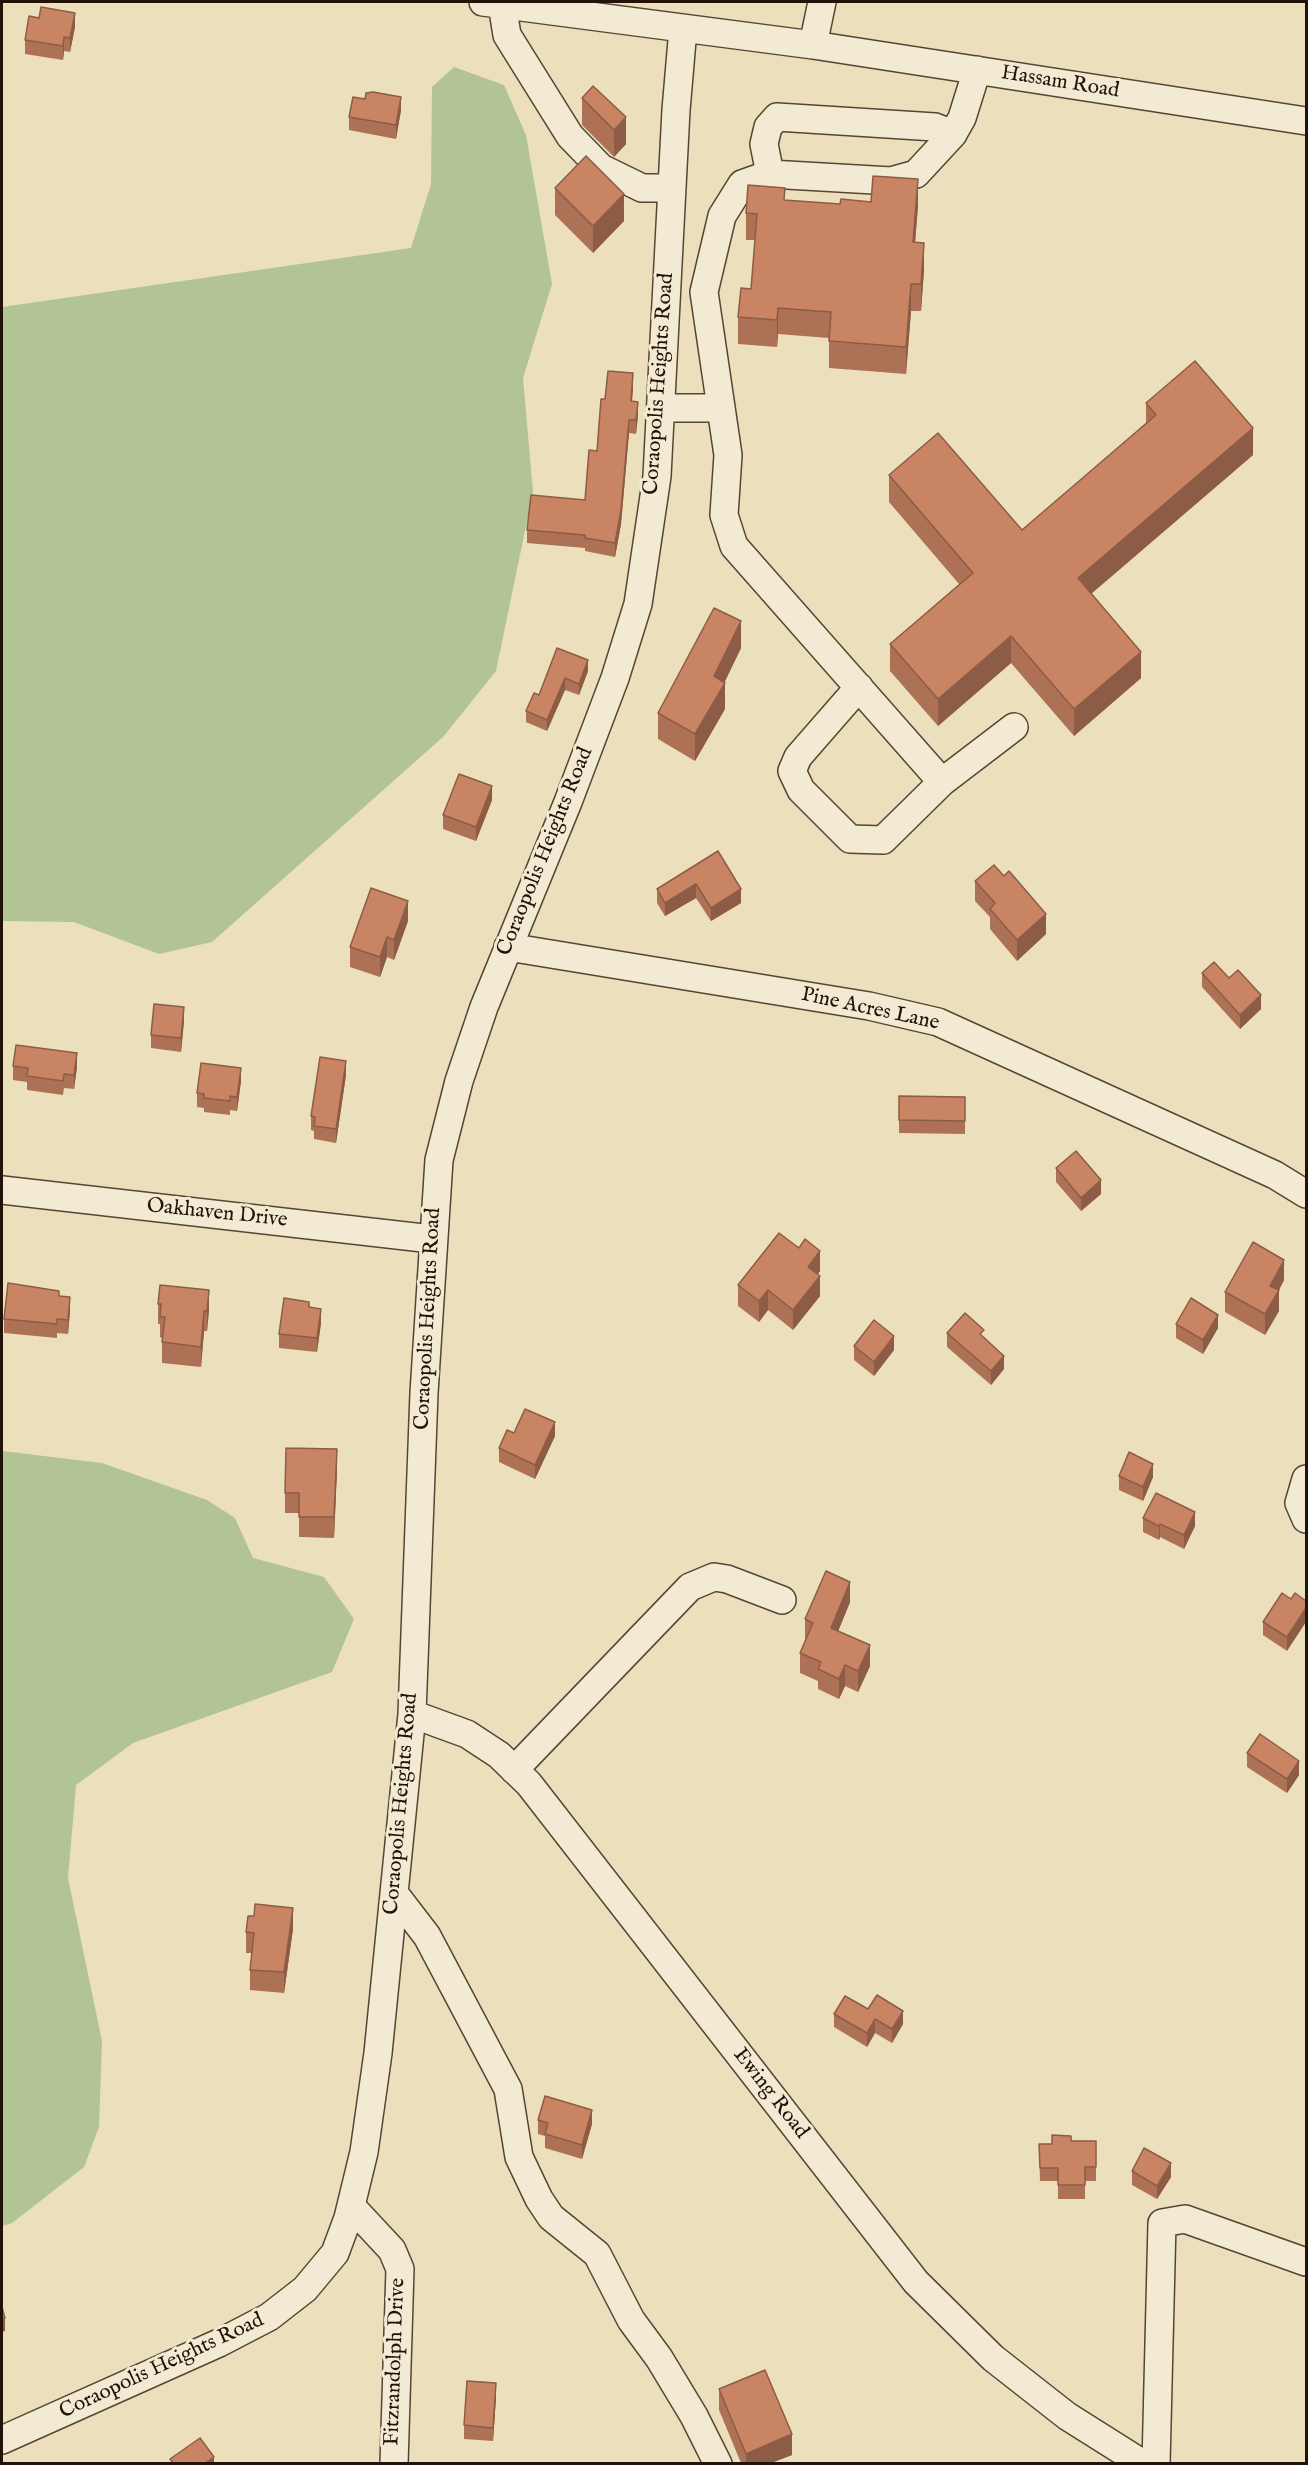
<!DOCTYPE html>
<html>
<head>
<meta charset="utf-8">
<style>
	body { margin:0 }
	#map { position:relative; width:1308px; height:2465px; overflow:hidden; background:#ecdfbb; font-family:"IM FELL English",serif }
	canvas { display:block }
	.frame { position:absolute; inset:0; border:3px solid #231208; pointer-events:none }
</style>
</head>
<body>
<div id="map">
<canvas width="1308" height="2465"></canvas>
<div class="frame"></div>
</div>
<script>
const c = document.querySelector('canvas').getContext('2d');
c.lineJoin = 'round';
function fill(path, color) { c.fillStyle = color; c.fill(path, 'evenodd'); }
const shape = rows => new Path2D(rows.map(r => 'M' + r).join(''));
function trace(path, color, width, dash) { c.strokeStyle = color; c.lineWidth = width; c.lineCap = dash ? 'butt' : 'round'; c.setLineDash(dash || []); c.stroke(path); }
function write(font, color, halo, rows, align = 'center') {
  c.font = font + ' "IM FELL English",serif'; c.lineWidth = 6; c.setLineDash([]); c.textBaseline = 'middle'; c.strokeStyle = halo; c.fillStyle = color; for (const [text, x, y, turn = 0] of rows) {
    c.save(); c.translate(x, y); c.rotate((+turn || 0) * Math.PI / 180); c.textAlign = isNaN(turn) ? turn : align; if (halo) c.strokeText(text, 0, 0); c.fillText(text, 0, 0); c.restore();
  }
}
fill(shape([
	[454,67,504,85,526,135,552,284,523,378,533,492,496,671,443,737,212,942,159,954,74,922,2,921,2,307,411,248,431,184,432,87],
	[2,1451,102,1463,207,1500,235,1518,253,1558,324,1577,354,1619,332,1672,133,1743,76,1785,68,1878,102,2041,99,2127,84,2167,12,2223,2,2226]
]), '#b2c395');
const minor = shape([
	[483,2,813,45,1306,121],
	[502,4,507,35,570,136,601,168,642,188,672,188],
	[813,45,822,2],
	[770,174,764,144,768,127,777,117,935,127,953,134],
	[661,408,721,408],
	[859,687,798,757,792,771,801,790,850,839,883,840,942,782,1014,727],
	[942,782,734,546,724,515,728,455,704,292,722,216,742,184,770,174,891,181,916,174,953,134,962,118,977,70],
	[508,947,869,1006,938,1022,1275,1175,1306,1194],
	[2,1190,432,1239],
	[1306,1479,1299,1503,1306,1519],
	[412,1714,467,1734,499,1755,529,1784,916,2282,993,2358,1067,2416,1143,2464],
	[514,1770,690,1587,714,1577,727,1579,782,1600],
	[394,1893,427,1936,508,2089,519,2157,539,2199,551,2217,597,2254,631,2320,659,2358,694,2416,718,2464],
	[351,2206,392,2250,400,2269,394,2464],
	[2,2440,219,2343,269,2317,305,2289,335,2253,348,2218,364,2152,378,2053,412,1714,424,1393,439,1160,459,1081,484,1007,568,802,615,678,638,604,657,476,676,110,683,29],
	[1156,2464,1162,2223,1185,2219,1306,2262]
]);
trace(minor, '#554535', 30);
trace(minor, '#f3ead3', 27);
fill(shape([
	[75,27,70,52,64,51,63,60,25,54,25,40],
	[593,86,626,144,614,157,582,125,582,98],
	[401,110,396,139,349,130,349,117],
	[555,188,624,221,593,253,555,215],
	[785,200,840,204,918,206,915,242,924,270,921,311,911,311,906,374,829,368,829,338,778,334,777,347,738,344,738,317,751,289,755,240,746,240,746,213],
	[633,387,632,401,638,415,636,434,629,433,621,524,615,557,585,551,585,548,527,543,527,530,585,500,597,451,605,399],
	[1146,403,1253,455,1091,594,1141,678,1074,736,1011,663,938,726,890,671,890,644,959,584,889,502,889,475,1022,530,1146,423],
	[557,648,588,671,579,695,565,690,547,731,526,722,526,711,539,695],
	[741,648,724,682,725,709,695,761,658,739,658,713],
	[492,800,476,841,443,829,443,815],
	[718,851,741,903,711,921,696,898,665,916,657,903,657,889],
	[1004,876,1046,934,1017,961,990,929,990,917,975,901,975,881],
	[408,921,394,960,387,957,380,977,350,967,350,947],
	[1202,973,1229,978,1261,1009,1240,1029,1202,987],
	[184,1021,181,1052,151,1048,151,1035],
	[13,1066,77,1067,74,1089,64,1088,63,1095,27,1090,27,1082,13,1080],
	[346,1075,336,1143,314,1139,314,1131,311,1130,311,1116],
	[241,1081,237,1111,230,1110,230,1115,204,1112,204,1108,197,1107,197,1093],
	[899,1096,965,1097,965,1134,899,1133],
	[1056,1168,1101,1194,1081,1211,1056,1182],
	[820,1271,818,1274,820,1296,793,1330,768,1310,759,1322,738,1306,738,1285],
	[1284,1280,1279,1290,1279,1311,1265,1335,1225,1312,1225,1292],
	[59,1296,70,1311,68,1334,57,1333,57,1338,4,1333,4,1319],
	[158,1304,209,1310,207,1331,204,1331,201,1367,162,1363,162,1338,160,1337,160,1324,158,1324],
	[309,1307,321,1323,317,1352,279,1348,279,1334],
	[1176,1324,1218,1328,1203,1354,1176,1338],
	[947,1333,984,1338,1004,1369,991,1385,947,1347],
	[854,1346,894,1350,874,1376,854,1360],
	[514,1433,555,1436,535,1479,499,1462,499,1448],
	[337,1469,334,1538,299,1537,299,1513,285,1513,285,1493],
	[1119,1476,1153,1477,1143,1501,1119,1490],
	[1143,1518,1195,1526,1184,1549,1160,1537,1159,1540,1143,1532],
	[1291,1599,1287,1651,1263,1635,1263,1622],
	[850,1602,838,1631,870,1666,858,1692,845,1686,839,1699,818,1689,818,1681,800,1673,800,1653,805,1640,805,1619],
	[1247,1753,1299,1775,1287,1793,1247,1767],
	[293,1929,284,1993,250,1990,250,1970,252,1953,246,1953,246,1932],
	[868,2009,903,2024,892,2043,875,2033,867,2047,834,2027,834,2014],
	[538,2120,592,2124,582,2159,545,2148,545,2136,538,2134],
	[1071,2141,1096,2141,1096,2181,1085,2181,1085,2199,1058,2199,1058,2181,1040,2181,1039,2144,1052,2144],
	[1132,2171,1171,2177,1157,2199,1132,2185],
	[719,2389,792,2455,771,2463,741,2463,719,2410],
	[496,2397,493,2441,464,2439,464,2425]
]), '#ad7256');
fill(shape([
	[75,13,75,27,70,52,70,38],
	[64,37,64,51,63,60,63,46],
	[401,97,401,110,396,139,396,125],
	[626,117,626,144,614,157,614,130],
	[918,179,918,206,913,269,913,242],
	[624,194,624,221,593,253,593,226],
	[924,243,924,270,921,311,921,284],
	[911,284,911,311,906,374,906,347],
	[778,308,778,334,777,347,777,320],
	[633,373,633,387,631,414,631,401],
	[638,402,638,415,636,434,636,420],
	[629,420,629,433,621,524,615,557,615,543],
	[1253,428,1253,455,1078,605,1078,578],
	[741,621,741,648,719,694,725,683,725,709,695,761,695,734,714,676],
	[1011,636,1011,663,938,726,938,699],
	[1141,652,1141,678,1074,736,1074,709],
	[588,660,588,671,579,695,579,684],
	[565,678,565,690,547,731,547,720],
	[492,786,492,800,476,841,476,827],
	[696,884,696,898,665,916,665,903],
	[741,889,741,903,711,921,711,908],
	[408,901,408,921,394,960,394,940],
	[1046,914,1046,934,1017,961,1017,940],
	[387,937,387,957,380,977,380,957],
	[1261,995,1261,1009,1240,1029,1240,1015],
	[184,1007,184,1021,181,1052,181,1038],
	[77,1053,77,1067,74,1089,74,1075],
	[346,1061,346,1075,336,1143,336,1129],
	[241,1068,241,1081,237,1111,237,1097],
	[1101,1180,1101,1194,1081,1211,1081,1198],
	[820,1251,820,1271,808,1287,808,1267],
	[1284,1260,1284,1280,1274,1299,1279,1290,1279,1311,1265,1335,1265,1314,1270,1286],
	[820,1276,820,1296,793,1330,793,1310],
	[209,1290,209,1310,207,1331,207,1311],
	[768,1290,768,1310,759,1322,759,1301],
	[70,1297,70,1311,68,1334,68,1320],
	[321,1309,321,1323,317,1352,317,1338],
	[204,1311,204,1331,201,1367,201,1347],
	[1218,1315,1218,1328,1203,1354,1203,1340],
	[894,1336,894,1350,874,1376,874,1362],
	[1004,1356,1004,1369,991,1385,991,1371],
	[555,1422,555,1436,535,1479,535,1465],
	[337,1449,337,1469,334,1538,334,1517],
	[1153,1464,1153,1477,1143,1501,1143,1487],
	[1195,1512,1195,1526,1184,1549,1184,1535],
	[1160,1524,1160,1537,1159,1540,1159,1526],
	[850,1582,850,1602,831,1649,831,1628],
	[1306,1608,1306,1622,1287,1651,1287,1637],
	[870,1645,870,1666,858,1692,858,1671],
	[845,1665,845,1686,839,1699,839,1679],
	[1299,1761,1299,1775,1287,1793,1287,1779],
	[293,1908,293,1929,284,1993,284,1972],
	[903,2011,903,2024,892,2043,892,2029],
	[875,2019,875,2033,867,2047,867,2033],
	[592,2110,592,2124,582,2159,582,2145],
	[1171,2163,1171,2177,1157,2199,1157,2186],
	[2,2318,5,2318,5,2331,2,2332],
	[496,2383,496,2397,493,2441,493,2428],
	[792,2434,792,2455,771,2463,746,2463,746,2454],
	[214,2457,214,2463,205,2463]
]), '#8d5c46');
const building = shape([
	[41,7,75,13,70,38,64,37,63,46,25,40,29,16,39,18,41,7],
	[593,86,626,117,614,130,582,98,593,86],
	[373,92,401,97,396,125,349,117,353,97,365,99,366,93,373,92],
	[586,156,624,194,593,226,555,188,586,156],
	[873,176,918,179,913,242,924,243,921,284,911,284,906,347,829,341,831,312,778,308,777,320,738,317,741,288,751,289,757,214,746,213,748,185,785,188,784,200,840,204,841,199,871,202,873,176],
	[1195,361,1253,428,1078,578,1141,652,1074,709,1011,636,938,699,890,644,973,573,889,475,938,433,1022,530,1156,415,1146,403,1195,361],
	[608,371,633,373,631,401,638,402,636,420,629,420,621,510,615,543,585,538,585,535,527,530,531,495,585,500,589,450,597,451,601,399,605,399,608,371],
	[714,608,741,621,714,676,725,683,695,734,658,713,714,608],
	[557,648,588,660,579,684,565,678,547,720,526,711,534,693,539,695,557,648],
	[459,774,492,786,476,827,443,815,459,774],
	[718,851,741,889,711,908,696,884,665,903,657,889,718,851],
	[994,865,1004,876,1009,871,1046,914,1017,940,990,909,995,903,975,881,994,865],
	[371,888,408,901,394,940,387,937,380,957,350,947,371,888],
	[1214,962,1229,978,1238,970,1261,995,1240,1015,1202,973,1214,962],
	[154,1004,184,1007,181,1038,151,1035,154,1004],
	[16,1045,77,1053,74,1075,64,1074,63,1081,27,1076,28,1068,13,1066,16,1045],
	[320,1057,346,1061,336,1129,314,1126,315,1117,311,1116,320,1057],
	[201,1063,241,1068,237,1097,230,1096,230,1101,204,1098,204,1094,197,1093,201,1063],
	[899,1096,965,1097,965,1121,899,1120,899,1096],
	[1076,1151,1101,1180,1081,1198,1056,1168,1076,1151],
	[779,1233,799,1248,805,1239,820,1251,808,1267,820,1276,793,1310,768,1290,759,1301,738,1285,779,1233],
	[1253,1242,1284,1260,1270,1286,1279,1290,1265,1314,1225,1292,1253,1242],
	[8,1283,59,1291,59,1296,70,1297,68,1320,57,1319,57,1324,4,1319,8,1283],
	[160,1285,209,1290,207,1311,204,1311,201,1347,162,1342,165,1317,160,1317,161,1304,158,1304,160,1285],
	[284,1298,309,1302,309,1307,321,1309,317,1338,279,1334,284,1298],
	[1191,1298,1218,1315,1203,1340,1176,1324,1191,1298],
	[965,1313,984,1330,980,1334,1004,1356,991,1371,947,1333,965,1313],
	[874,1320,894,1336,874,1362,854,1346,874,1320],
	[525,1409,555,1422,535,1465,499,1448,507,1430,514,1433,525,1409],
	[286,1448,337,1449,334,1517,299,1517,299,1493,285,1493,286,1448],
	[1129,1452,1153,1464,1143,1487,1119,1476,1129,1452],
	[1156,1493,1195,1512,1184,1535,1160,1524,1159,1526,1143,1518,1156,1493],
	[826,1571,850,1582,831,1628,870,1645,858,1671,845,1665,839,1679,818,1669,821,1662,800,1653,813,1623,805,1619,826,1571],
	[1282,1593,1291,1599,1295,1593,1306,1601,1306,1608,1287,1637,1263,1622,1282,1593],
	[1260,1734,1299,1761,1287,1779,1247,1753,1260,1734],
	[255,1904,293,1908,284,1972,250,1970,254,1933,246,1932,248,1916,254,1916,255,1904],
	[877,1995,903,2011,892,2029,875,2019,867,2033,834,2014,845,1996,868,2009,877,1995],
	[545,2096,592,2110,582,2145,545,2134,548,2123,538,2120,545,2096],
	[1052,2135,1071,2136,1071,2141,1096,2141,1096,2167,1085,2167,1085,2185,1058,2185,1058,2168,1040,2168,1039,2144,1052,2144,1052,2135],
	[1144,2148,1171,2163,1157,2186,1132,2171,1144,2148],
	[2,2307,5,2318,2,2318,2,2307],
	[765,2370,792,2434,746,2454,719,2389,765,2370],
	[467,2381,496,2383,493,2428,464,2425,467,2381],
	[200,2438,214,2457,205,2463,173,2463,170,2459,200,2438]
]);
fill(building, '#c98464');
trace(building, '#8d5c46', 1.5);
write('21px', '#231208', '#f3ead3', [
	["Hassam Road",1060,83,9],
	["Coraopolis Heights Road",660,384,-86],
	["Coraopolis Heights Road",546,852,-68],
	["Pine Acres Lane",870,1010,12],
	["Oakhaven Drive",217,1214,6],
	["Coraopolis Heights Road",429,1319,-87],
	["Coraopolis Heights Road",402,1804,-85],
	["Ewing Road",770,2094,52],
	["Fitzrandolph Drive",396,2362,-88],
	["Coraopolis Heights Road",162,2367,-25]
]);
</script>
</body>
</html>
